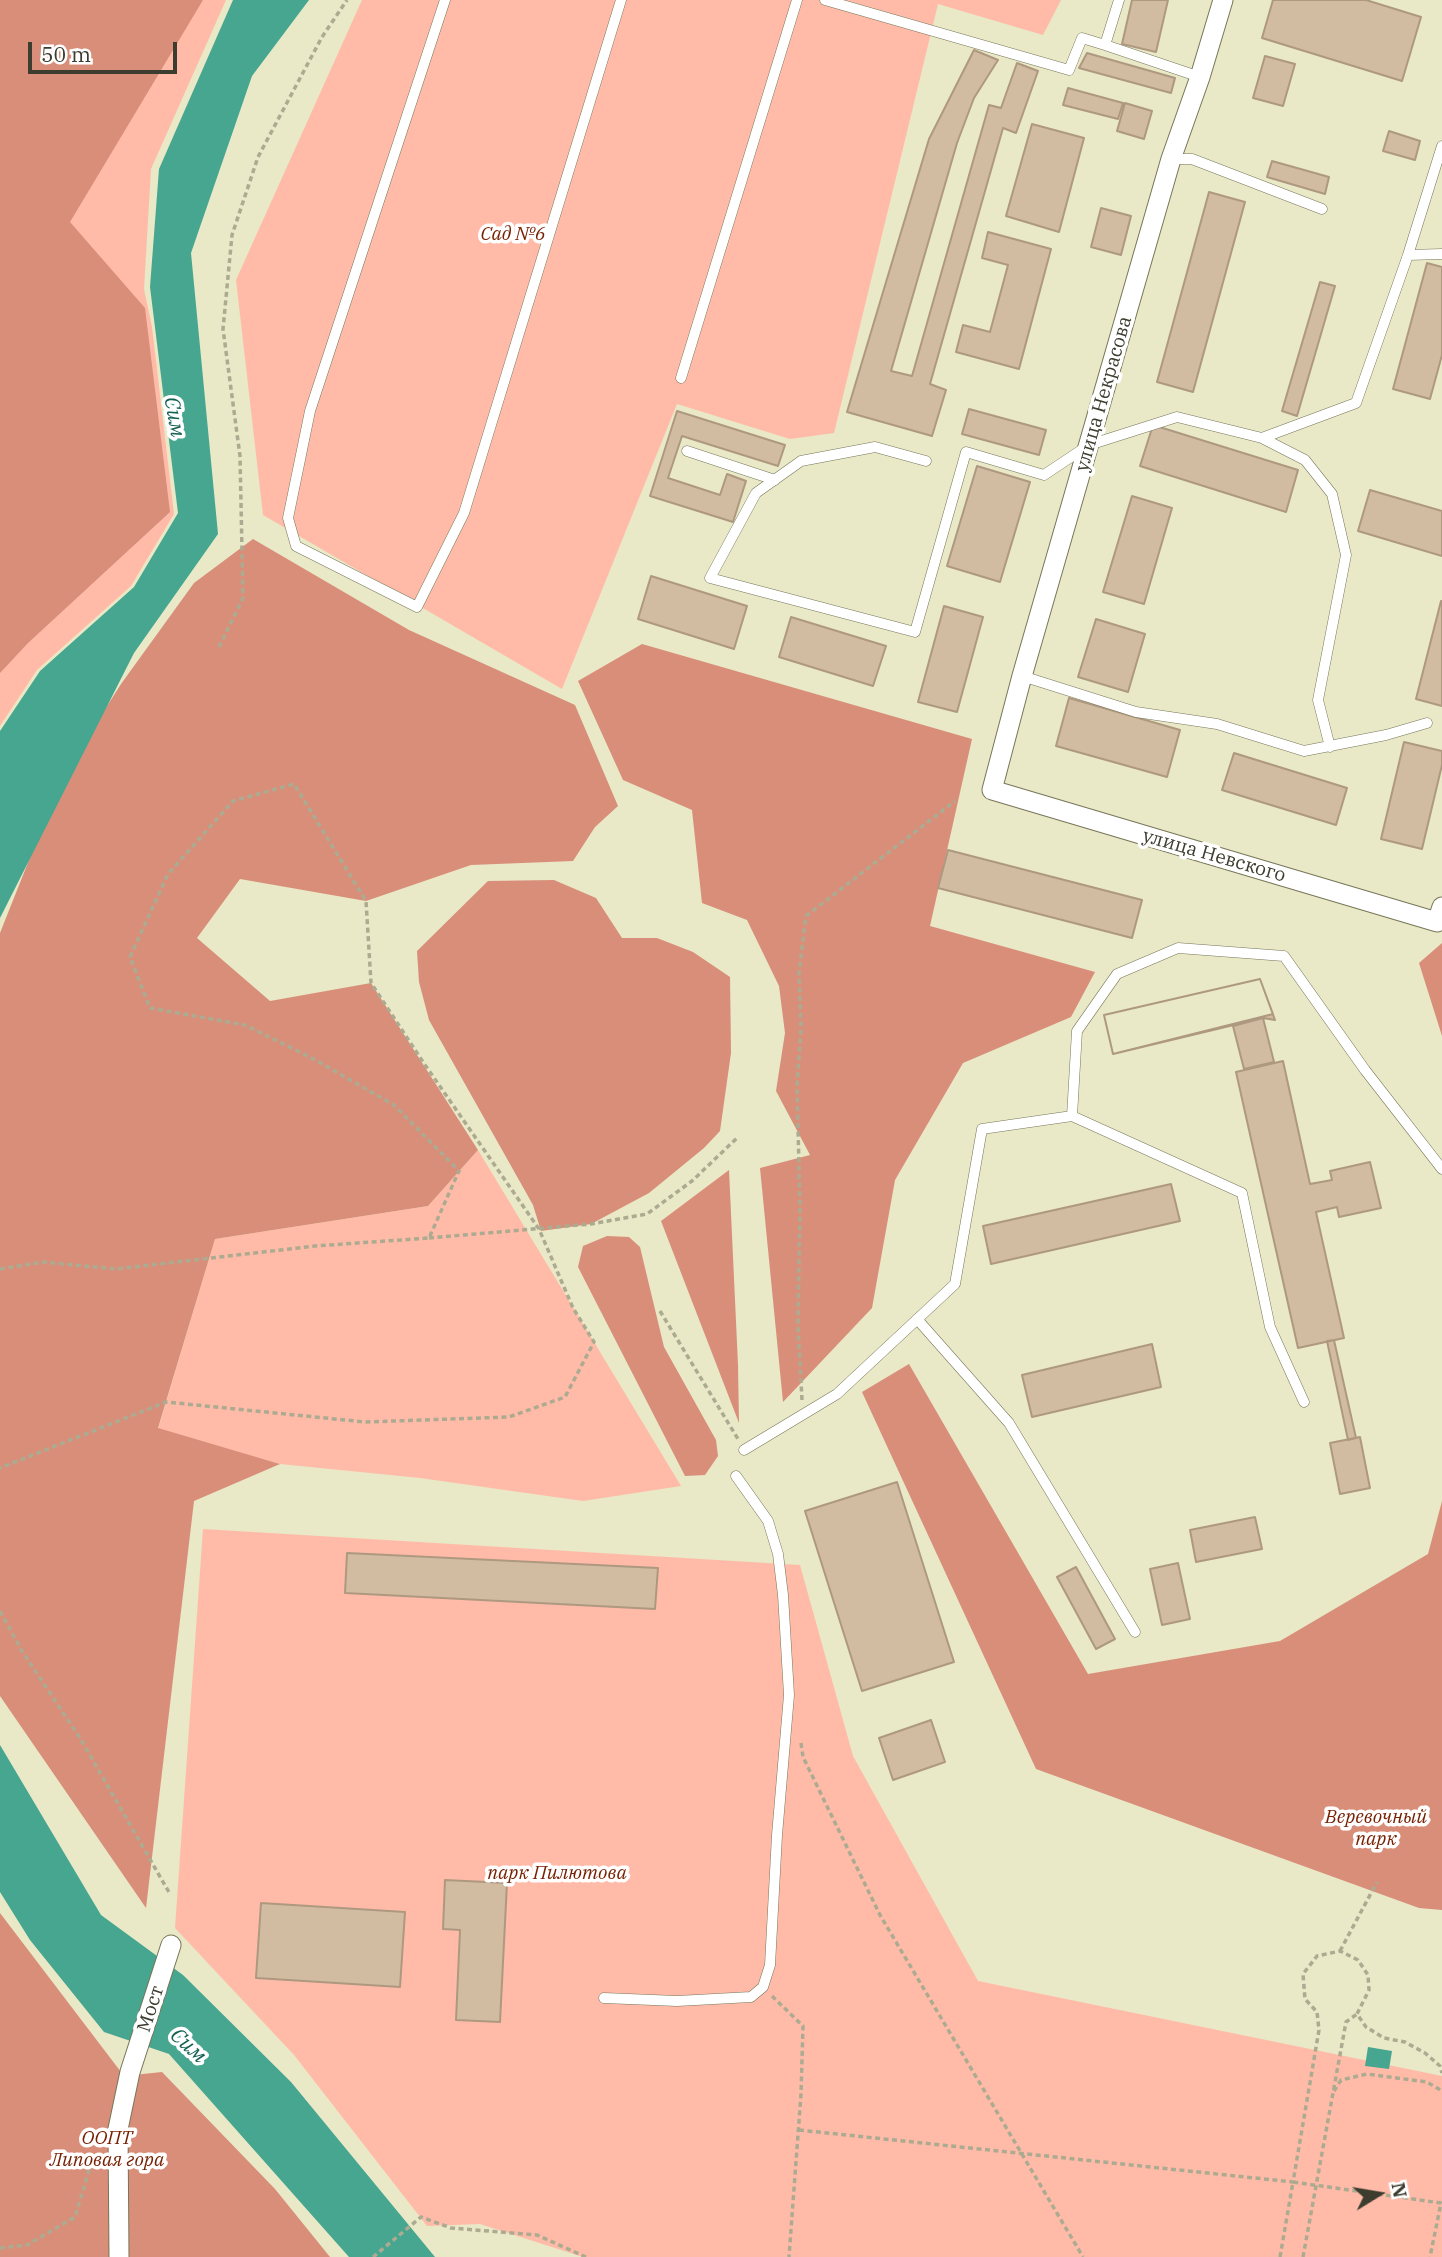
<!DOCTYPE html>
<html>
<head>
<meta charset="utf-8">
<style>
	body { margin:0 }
	#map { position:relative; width:1442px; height:2257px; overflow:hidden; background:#e9e8c7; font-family:"IBM Plex Serif",serif }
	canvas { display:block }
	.north { position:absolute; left:1344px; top:2159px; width:70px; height:70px; -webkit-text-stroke:5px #fff; paint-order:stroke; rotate:79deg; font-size:19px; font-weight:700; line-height:28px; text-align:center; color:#3c3c2f }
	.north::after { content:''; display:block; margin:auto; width:24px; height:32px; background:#3c3c2f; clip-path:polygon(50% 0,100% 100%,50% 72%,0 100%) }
	.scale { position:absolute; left:28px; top:42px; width:149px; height:32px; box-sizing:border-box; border:4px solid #3c3c2f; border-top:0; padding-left:9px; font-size:21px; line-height:24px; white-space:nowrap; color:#3c3c2f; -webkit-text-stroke:5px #fff; paint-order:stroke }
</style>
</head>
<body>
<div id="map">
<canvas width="1442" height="2257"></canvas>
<div class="north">N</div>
<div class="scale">50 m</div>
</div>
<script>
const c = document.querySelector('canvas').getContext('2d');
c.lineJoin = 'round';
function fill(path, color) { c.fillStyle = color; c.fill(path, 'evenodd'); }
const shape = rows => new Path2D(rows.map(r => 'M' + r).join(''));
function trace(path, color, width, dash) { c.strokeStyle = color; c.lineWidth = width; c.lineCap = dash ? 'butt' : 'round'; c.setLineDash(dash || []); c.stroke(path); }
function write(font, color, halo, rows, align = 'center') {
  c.font = font + ' "IBM Plex Serif",serif'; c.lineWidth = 7; c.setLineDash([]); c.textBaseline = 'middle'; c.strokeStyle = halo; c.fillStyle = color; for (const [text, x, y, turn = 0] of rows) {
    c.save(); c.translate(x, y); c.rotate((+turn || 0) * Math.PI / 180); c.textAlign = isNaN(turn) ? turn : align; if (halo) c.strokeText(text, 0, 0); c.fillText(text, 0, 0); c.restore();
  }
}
fill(shape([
	[0,0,226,0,151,169,144,289,152,327,174,514,131,586,37,670,0,726],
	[362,0,1061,0,1043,35,938,4,834,433,790,439,677,404,562,689,263,515,236,280],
	[478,1150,681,1486,583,1501,420,1478,280,1464,158,1429,215,1239,428,1206],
	[203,1529,800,1565,853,1756,978,1981,1442,2076,1442,2257,583,2257,480,2224,427,2226,294,2055,175,1928]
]), '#ffbba8');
fill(shape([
	[0,0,203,0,70,222,145,308,170,512,28,643,0,673],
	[253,539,409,630,575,705,618,806,595,827,573,861,471,865,366,901,240,879,197,938,270,1001,371,983,478,1150,428,1206,215,1239,158,1428,280,1464,194,1501,146,1908,0,1696,0,933,62,777,121,684,194,583],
	[642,644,972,739,930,926,1095,972,1071,1017,963,1063,895,1180,872,1308,783,1402,760,1168,810,1155,776,1091,785,1033,779,986,747,920,702,903,692,810,623,780,578,681],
	[554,880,596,898,622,938,657,938,693,952,730,977,731,1053,720,1131,704,1148,649,1193,591,1224,541,1231,533,1205,429,1020,419,982,417,951,488,881],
	[1442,943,1442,1036,1419,963],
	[729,1170,738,1365,739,1423,661,1221],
	[607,1236,629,1237,640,1247,664,1347,716,1440,718,1456,705,1475,685,1476,578,1267,583,1246],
	[909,1364,1088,1674,1280,1641,1428,1554,1442,1501,1442,1910,1419,1908,1036,1769,862,1392],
	[0,1913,124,2076,162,2072,275,2189,330,2257,0,2257]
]), '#d88e79');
fill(shape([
	[233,0,309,0,252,76,191,253,218,534,134,653,0,918,0,731,40,671,134,587,178,513,150,287,159,169],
	[0,1745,101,1915,183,1975,291,2082,435,2257,349,2257,169,2054,104,2032,30,1940,0,1892],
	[1368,2047,1392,2051,1389,2069,1365,2066]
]), '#46a690');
const building = shape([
	[1132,0,1168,0,1156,52,1122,44,1132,0],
	[1273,0,1366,0,1421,17,1402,81,1262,38,1273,0],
	[974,50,998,60,974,98,957,143,891,371,912,376,989,105,1001,108,1017,63,1038,71,1016,133,1003,128,930,384,946,390,932,436,847,412,929,139,974,50],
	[1087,53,1175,78,1171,93,1079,68,1087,53],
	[1265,56,1295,64,1283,106,1253,98,1265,56],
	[1068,88,1123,103,1118,119,1063,105,1068,88],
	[1125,103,1152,111,1144,139,1117,131,1125,103],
	[1032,124,1084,138,1059,232,1006,216,1032,124],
	[1389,131,1420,141,1415,160,1383,151,1389,131],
	[1272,161,1329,177,1325,194,1267,177,1272,161],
	[1209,192,1245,202,1193,392,1157,382,1209,192],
	[1101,208,1131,216,1121,255,1091,247,1101,208],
	[988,232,1051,249,1019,369,956,352,963,325,990,332,1008,265,982,258,988,232],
	[1427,263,1442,267,1442,355,1430,399,1393,389,1427,263],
	[1320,282,1335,286,1297,416,1282,411,1320,282],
	[969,409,1046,430,1039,455,962,434,969,409],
	[677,411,785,445,778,466,682,436,668,478,720,495,727,474,746,481,733,522,650,496,677,411],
	[1153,425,1298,470,1286,512,1140,466,1153,425],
	[977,466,1030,482,1000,582,947,566,977,466],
	[1370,490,1442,511,1442,556,1358,531,1370,490],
	[1132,496,1172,508,1144,604,1103,592,1132,496],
	[651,576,747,606,734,649,638,619,651,576],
	[1441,601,1442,601,1442,706,1416,699,1441,601],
	[944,606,983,617,957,712,918,702,944,606],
	[791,617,886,646,873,686,779,657,791,617],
	[1096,619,1145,634,1128,692,1078,677,1096,619],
	[1069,698,1180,730,1167,777,1056,746,1069,698],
	[1404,742,1442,751,1442,765,1422,849,1381,839,1404,742],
	[1234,753,1347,788,1336,825,1222,790,1234,753],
	[948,850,1142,900,1132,938,938,888,948,850],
	[1260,979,1275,1020,1263,1018,1113,1054,1104,1015,1260,979],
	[1260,979,1273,1014,1113,1054,1104,1015,1260,979],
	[1263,1018,1274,1062,1244,1069,1233,1026,1263,1018],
	[1283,1061,1310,1184,1332,1180,1330,1171,1370,1162,1381,1208,1339,1217,1337,1207,1316,1212,1344,1338,1298,1348,1236,1072,1283,1061],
	[1171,1184,1180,1221,991,1264,983,1226,1171,1184],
	[1334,1340,1356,1438,1348,1440,1327,1341,1334,1340],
	[1152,1344,1161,1387,1032,1417,1022,1375,1152,1344],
	[1360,1437,1370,1488,1340,1494,1330,1443,1360,1437],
	[897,1482,954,1662,862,1691,805,1511,897,1482],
	[1255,1517,1262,1549,1196,1562,1190,1530,1255,1517],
	[347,1553,658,1568,655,1609,345,1593,347,1553],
	[1178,1563,1190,1619,1162,1625,1150,1569,1178,1563],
	[1076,1567,1115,1639,1096,1649,1057,1577,1076,1567],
	[931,1720,945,1762,893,1780,879,1738,931,1720],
	[445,1880,507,1883,500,2022,456,2020,460,1930,443,1929,445,1880],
	[261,1903,405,1912,400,1987,256,1978,261,1903]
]);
fill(building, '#d1bba1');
trace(building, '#ae9980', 2);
const lane = shape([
	[445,0,310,411,288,518,296,546,417,607,464,513,621,0],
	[825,0,1069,70,1082,38,1105,45],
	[1119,0,1105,45,1200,77],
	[1171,159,1192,159,1322,209],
	[1408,255,1442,146],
	[681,378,797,0],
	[1262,438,1356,403,1408,255,1442,254],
	[687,451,775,480],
	[926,461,875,447,801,461,756,493,710,578,915,632,966,452,1044,475,1089,445,1177,417,1262,438,1305,460,1332,494,1346,555,1318,700,1330,747],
	[1022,676,1136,712,1217,724,1304,751,1386,735,1427,723],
	[1072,1116,1077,1031,1117,974,1178,948,1284,956,1365,1070,1442,1169],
	[917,1319,1009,1423,1135,1632],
	[744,1450,837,1394,955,1284,982,1129,1072,1116,1242,1193,1270,1327,1304,1402],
	[604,1998,677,2001,751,1997,763,1987,770,1965,777,1835,789,1695,783,1595,778,1554,768,1521,736,1476]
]);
const street = shape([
	[1223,0,1200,77,1171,159,1022,676,992,790,1437,922,1442,907],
	[119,2257,118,2129,130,2072,171,1945]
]);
trace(lane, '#777659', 11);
trace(street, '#777659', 21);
trace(shape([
	[219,647,243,598,240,456,223,329,232,235,258,157,322,37,347,0],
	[429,1238,591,1224,647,1214,692,1181,738,1137],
	[0,1269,43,1262,116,1269,315,1246,429,1238,459,1171,394,1105,310,1057,245,1025,150,1008,130,957,168,874,233,801,294,784,366,901,371,983,423,1062,539,1229,573,1308,594,1342,565,1397,509,1417,365,1422,166,1402,0,1468],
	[660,1311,738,1439],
	[802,1400,798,1326,800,1207,797,1087,801,1028,799,973,806,916,955,801],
	[0,1611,22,1651,80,1738,170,1894],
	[801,1743,803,1757,880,1915,1083,2257],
	[1340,1951,1377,1882],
	[772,1996,803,2026,801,2094,789,2257],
	[1334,2091,1341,2080,1367,2074,1427,2082,1442,2091],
	[799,2130,1293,2182,1319,2030,1317,2012,1305,1999,1303,1974,1317,1956,1340,1951,1358,1960,1368,1975,1369,1990,1357,2014,1366,2027,1384,2038,1405,2042,1425,2053,1440,2066,1442,2073],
	[0,2248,27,2245,75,2217,91,2164,98,2160],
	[373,2257,421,2217,451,2228,537,2235,586,2257],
	[1280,2257,1293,2182,1441,2203,1430,2257],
	[1303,2257,1346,2022,1357,2014]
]), '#acab91', 3.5, [5, 3.5]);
trace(lane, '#fff', 10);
trace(street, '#fff', 19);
write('italic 19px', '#761f01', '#fff', [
	["Сад №6",513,235],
	["Веревочный",1376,1818],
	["парк",1376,1840],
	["парк Пилютова",557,1874],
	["ООПТ",107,2139],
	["Липовая гора",107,2161]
]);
write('19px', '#3c3c2f', '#fff', [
	["улица Некрасова",1104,394,-74],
	["улица Невского",1214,856,16],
	["Мост",151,2009,-72]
]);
write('italic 21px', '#156152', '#fff', [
	["Сим",174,417,80],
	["Сим",188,2046,42]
]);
</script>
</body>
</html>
